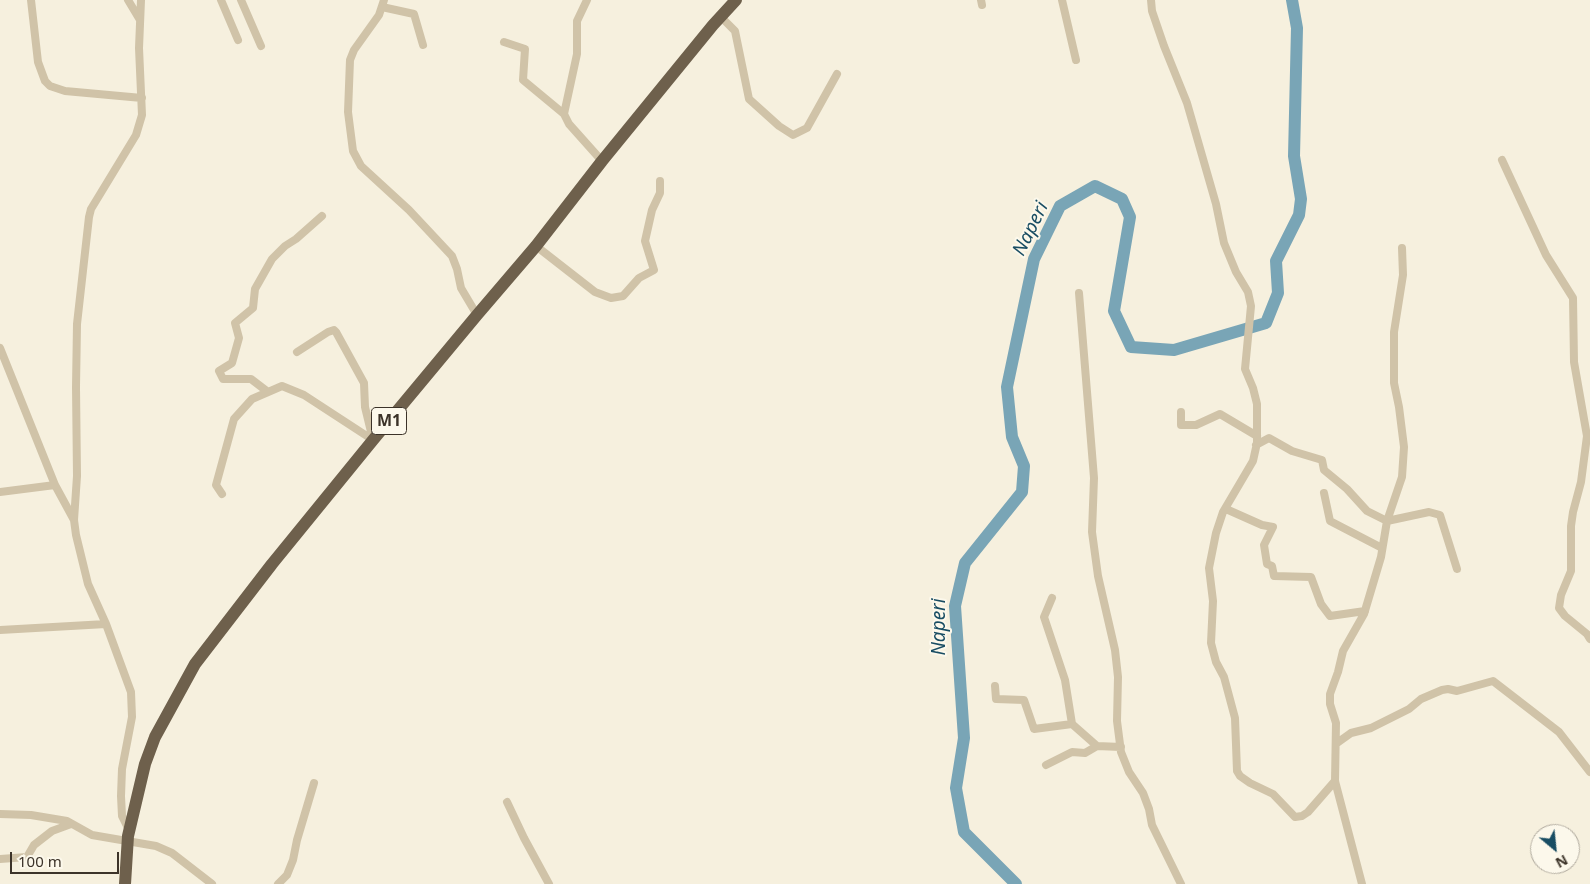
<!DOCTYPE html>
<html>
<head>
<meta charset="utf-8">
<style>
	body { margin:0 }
	#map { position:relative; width:1590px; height:884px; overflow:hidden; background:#f6f0de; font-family:"Noto Sans",sans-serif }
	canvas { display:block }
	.north { position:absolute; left:1530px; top:824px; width:50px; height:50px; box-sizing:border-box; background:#fcf8eb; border:1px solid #afa99d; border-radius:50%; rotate:152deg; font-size:14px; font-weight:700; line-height:20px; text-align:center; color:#3c3329 }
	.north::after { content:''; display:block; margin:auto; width:18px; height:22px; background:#194d63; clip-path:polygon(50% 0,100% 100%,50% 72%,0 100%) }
	.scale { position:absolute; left:10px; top:852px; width:109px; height:22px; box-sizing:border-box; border:2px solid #3c3329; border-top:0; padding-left:6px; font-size:15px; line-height:18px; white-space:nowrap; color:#3c3329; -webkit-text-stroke:4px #fcf8eb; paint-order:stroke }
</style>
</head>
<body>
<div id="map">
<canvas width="1590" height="884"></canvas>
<div class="north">N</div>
<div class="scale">100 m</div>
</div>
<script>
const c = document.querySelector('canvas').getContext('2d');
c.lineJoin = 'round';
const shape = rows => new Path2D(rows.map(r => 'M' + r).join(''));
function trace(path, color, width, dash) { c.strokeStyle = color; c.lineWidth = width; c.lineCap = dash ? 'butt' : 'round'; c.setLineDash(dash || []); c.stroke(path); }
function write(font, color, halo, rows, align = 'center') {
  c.font = font + ' "Noto Sans",sans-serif'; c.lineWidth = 4; c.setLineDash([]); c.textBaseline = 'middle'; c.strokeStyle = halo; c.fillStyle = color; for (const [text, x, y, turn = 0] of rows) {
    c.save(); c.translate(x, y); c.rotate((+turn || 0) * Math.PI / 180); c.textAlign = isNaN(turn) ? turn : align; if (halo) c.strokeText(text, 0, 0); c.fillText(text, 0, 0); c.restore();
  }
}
trace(shape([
	[1016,884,964,832,956,788,964,738,955,606,965,563,1022,492,1024,466,1012,437,1007,387,1034,259,1060,206,1095,186,1122,199,1130,217,1114,311,1131,347,1174,350,1266,323,1278,293,1276,261,1299,215,1301,199,1294,156,1297,28,1292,0]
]), '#79a5b6', 12);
trace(shape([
	[31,0,38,62,45,81,50,86,65,91,142,98],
	[128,0,140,20],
	[221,0,238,40],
	[241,0,261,46],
	[384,0,379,15,354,50,350,60,348,112,353,151,361,166,409,210,452,256,457,269,461,288,477,315],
	[587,0,577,21,577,54,564,114,569,124,602,161],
	[981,0,982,5],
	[1062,0,1076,60],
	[1151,0,1152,11,1164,46,1187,103,1216,204,1224,243,1236,272,1248,292,1251,306,1245,369,1253,388,1257,404,1257,443,1253,461,1223,512,1216,533,1209,568,1213,601,1211,643,1216,662,1224,677,1235,718,1237,771,1240,776,1250,783,1273,794,1295,817,1302,816,1308,812,1335,781],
	[382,7,414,14,423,45],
	[721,17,735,31,749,99,779,126,793,135,807,128,837,74],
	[504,42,525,49,523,80,564,114],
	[1502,160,1546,255,1573,298,1574,362,1587,436,1581,482,1573,512,1571,526,1571,571,1561,595,1559,608,1565,616,1587,634,1590,639],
	[536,246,595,292,611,298,623,296,639,278,654,270,645,241,652,210,660,193,660,181],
	[1079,293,1094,478,1092,532,1098,576,1115,650,1118,677,1117,721,1121,752,1129,772,1143,793,1149,809,1152,825,1181,884],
	[0,348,55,485,74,520],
	[297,352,328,332,334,330,336,332,364,383,365,407,373,440],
	[268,392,251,379,223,379,219,371,232,363,239,338,235,323,253,308,255,289,272,259,285,246,296,239,322,216],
	[1181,412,1181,425,1196,425,1220,414,1257,436],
	[1256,445,1269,438,1292,451,1322,460,1324,470,1347,489,1367,511,1387,521,1429,512,1440,515,1457,569],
	[0,492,55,485],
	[1324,493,1330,521,1382,548],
	[222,494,216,485,234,419,252,399,282,386,304,395,373,440],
	[1226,509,1262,525,1273,527,1264,545,1267,564,1272,566,1274,576,1311,577,1321,604,1330,616,1365,611],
	[1052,598,1044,617,1065,680,1072,724,1097,746,1121,747],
	[0,630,106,624],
	[995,686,996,699,1024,700,1034,729,1072,724],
	[1337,743,1351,733,1371,728,1409,709,1421,699,1442,690,1448,689,1457,691,1493,681,1559,732,1590,772],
	[1046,765,1072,752,1085,753,1097,746],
	[507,802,524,838,549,884],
	[0,814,31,815,67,821,92,835,156,846,172,853,212,884],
	[129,830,122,816,121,796,122,769,132,717,131,692,106,624,88,584,76,535,74,520,77,476,76,387,77,324,89,217,91,209,136,135,142,115,139,48,141,0],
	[0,859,27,857,34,845,52,831,71,824],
	[278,884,287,875,293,860,297,840,314,783],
	[1362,884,1335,781,1336,723,1330,704,1330,694,1338,672,1343,651,1364,614,1381,557,1387,521,1402,477,1404,447,1399,407,1394,383,1394,332,1403,275,1402,248]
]), '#d0c3a8', 8);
trace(shape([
	[125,884,128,836,145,764,155,737,195,664,272,564,373,440,477,315,536,246,602,161,713,25,736,0]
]), '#6e604c', 12);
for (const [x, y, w] of [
	[389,421,35]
]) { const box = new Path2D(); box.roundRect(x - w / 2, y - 13.5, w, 27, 4); c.fillStyle = '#fcf8eb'; c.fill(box); trace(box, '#3c3329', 1); }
write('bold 16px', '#3c3329', null, [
	["M1",389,421]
]);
write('italic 19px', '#194d63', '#fcf8eb', [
	["Naperi",1031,229,-64],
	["Naperi",940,627,-90]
]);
</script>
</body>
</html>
